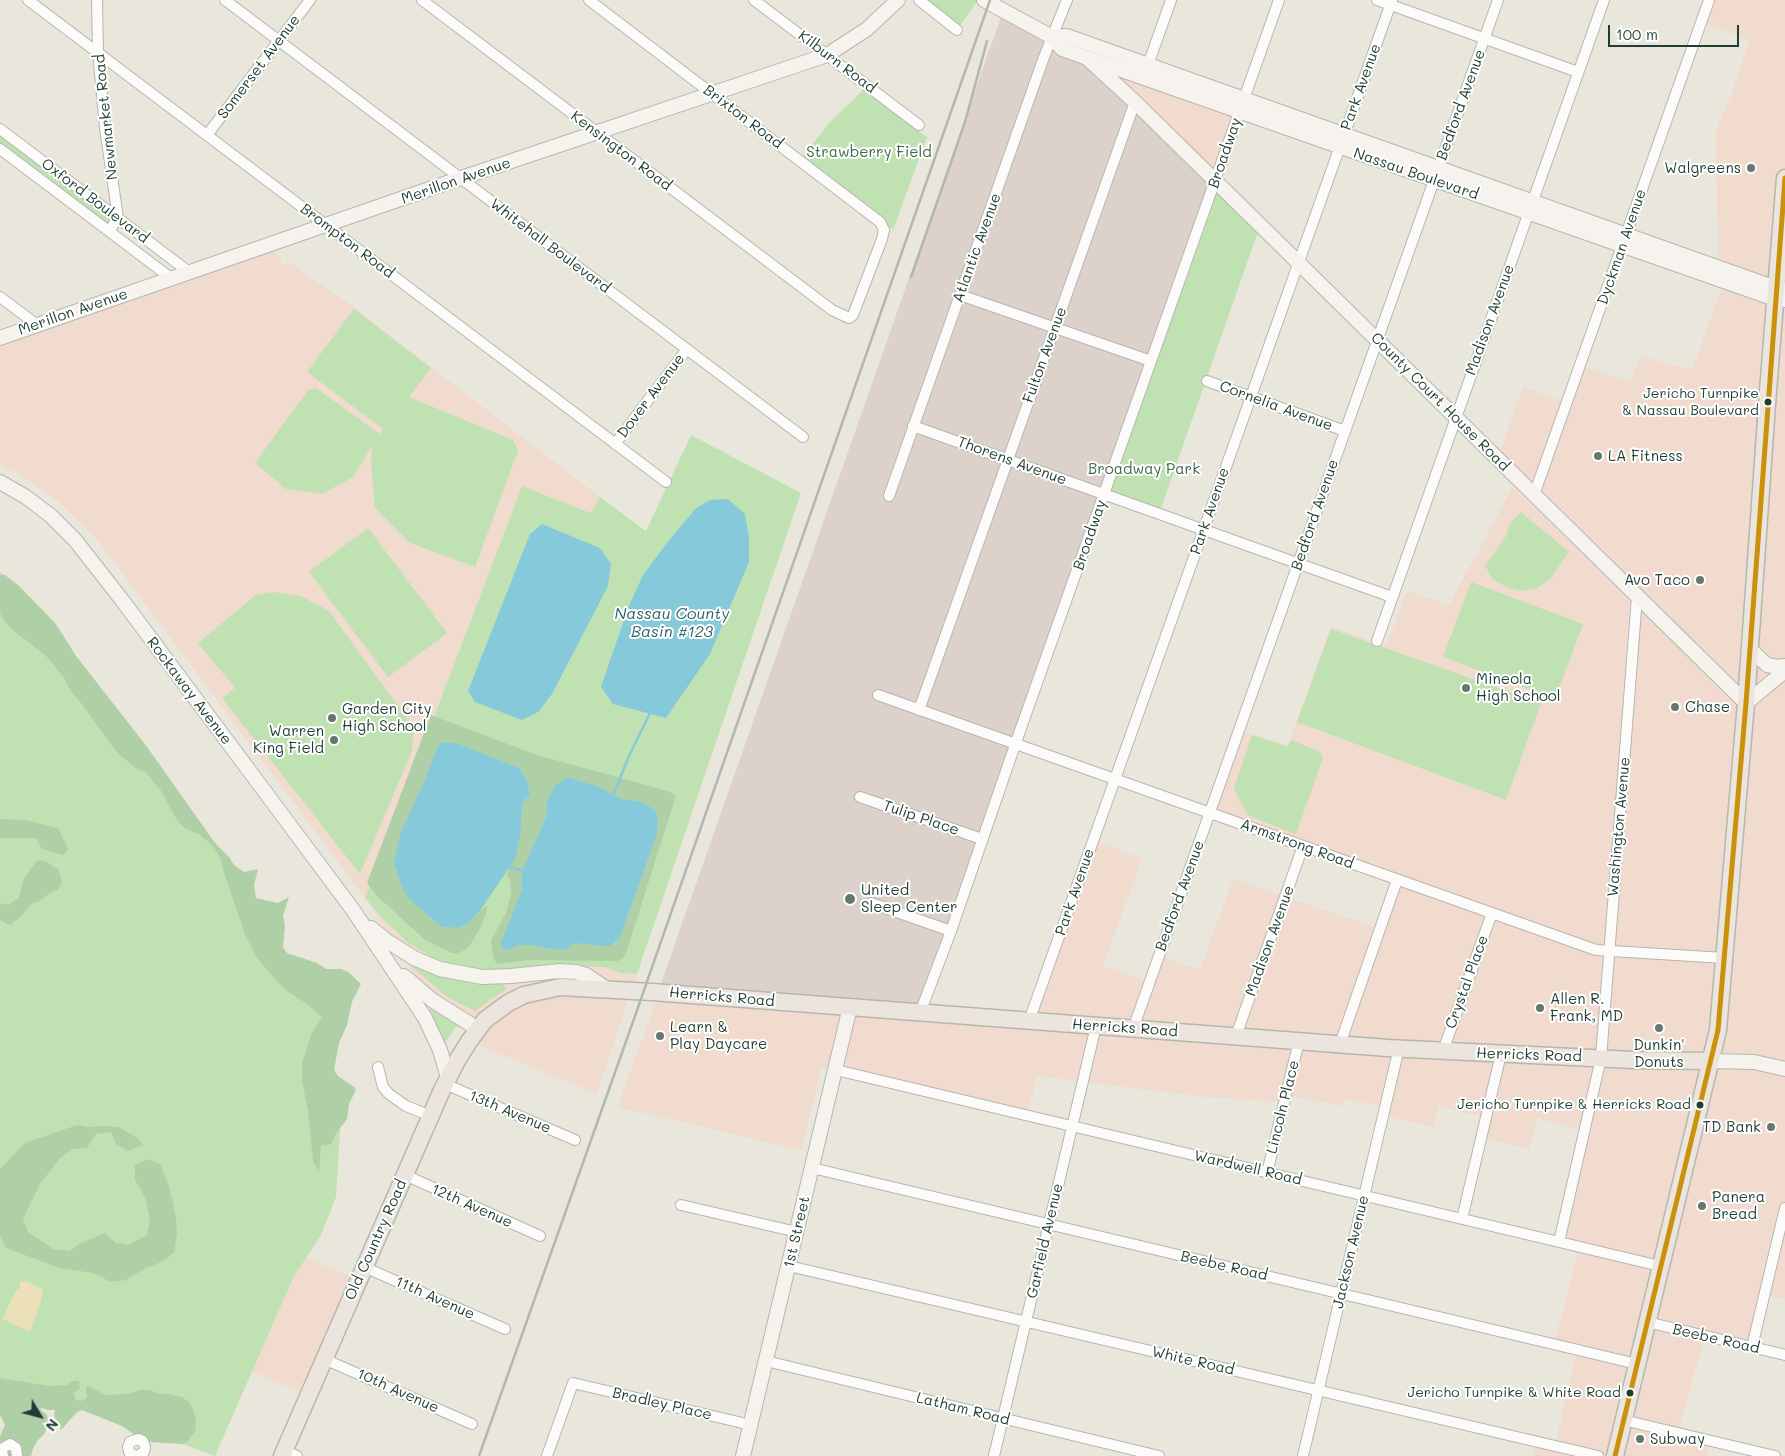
<!DOCTYPE html>
<html>
<head>
<meta charset="utf-8">
<style>
	body { margin:0 }
	#map { position:relative; width:1785px; height:1456px; overflow:hidden; background:#e9e7db; font-family:Mali,sans-serif }
	canvas { display:block }
	.north { position:absolute; left:15px; top:1391px; width:50px; height:50px; -webkit-text-stroke:4px #fff; paint-order:stroke; rotate:127deg; font-size:14px; font-weight:700; line-height:20px; text-align:center; color:#1f3d34 }
	.north::after { content:''; display:block; margin:auto; width:18px; height:22px; background:#1f3d34; clip-path:polygon(50% 0,100% 100%,50% 72%,0 100%) }
	.scale { position:absolute; left:1608px; top:25px; width:131px; height:22px; box-sizing:border-box; border:2px solid #1f3d34; border-top:0; padding-left:6px; font-size:15px; line-height:18px; white-space:nowrap; color:#1f3d34; -webkit-text-stroke:4px #fff; paint-order:stroke }
</style>
</head>
<body>
<div id="map">
<canvas width="1785" height="1456"></canvas>
<div class="north">N</div>
<div class="scale">100 m</div>
</div>
<script>
const c = document.querySelector('canvas').getContext('2d');
c.lineJoin = 'round';
function fill(path, color) { c.fillStyle = color; c.fill(path, 'evenodd'); }
const shape = rows => new Path2D(rows.map(r => 'M' + r).join(''));
function trace(path, color, width, dash) { c.strokeStyle = color; c.lineWidth = width; c.lineCap = dash ? 'butt' : 'round'; c.setLineDash(dash || []); c.stroke(path); }
function write(font, color, halo, rows, align = 'center') {
  c.font = font + ' Mali,sans-serif'; c.lineWidth = 4; c.setLineDash([]); c.textBaseline = 'middle'; c.strokeStyle = halo; c.fillStyle = color; for (const [text, x, y, turn = 0] of rows) {
    c.save(); c.translate(x, y); c.rotate((+turn || 0) * Math.PI / 180); c.textAlign = isNaN(turn) ? turn : align; if (halo) c.strokeText(text, 0, 0); c.fillText(text, 0, 0); c.restore();
  }
}
fill(shape([
	[1709,0,1785,0,1785,289,1718,268,1716,131,1732,92,1749,40,1702,22],
	[1087,58,1239,112,1215,182],
	[272,244,283,265,289,262,352,306,600,497,592,513,522,486,365,898,383,919,407,942,469,970,505,969,534,966,604,967,620,973,637,974,597,1094,468,1041,478,1028,430,1000,365,898,96,538,83,524,54,498,22,476,0,465,0,340],
	[1724,282,1785,300,1785,1299,1764,1294,1752,1347,1705,1336,1678,1433,1711,1441,1708,1456,1533,1456,1537,1442,1555,1446,1577,1350,1554,1344,1579,1248,1559,1242,1585,1131,1537,1118,1529,1149,1481,1138,1486,1118,1439,1106,1434,1127,1383,1116,1385,1107,1345,1099,1342,1106,1286,1095,1284,1102,1205,1097,1037,1076,1027,1115,822,1067,801,1150,617,1107,653,1010,652,1010,658,992,1029,1021,1094,840,1142,859,1103,966,1146,981,1155,955,1200,970,1233,879,1380,929,1397,880,1211,812,1240,730,1288,745,1331,626,1386,646,1407,591,1449,605,1513,486,1630,599,1605,949,1609,951,1637,597,1498,457,1523,387,1566,402,1579,365,1631,382,1641,356,1692,370],
	[306,1257,357,1279,307,1395,252,1371,294,1276]
]), '#f0dbce');
fill(shape([
	[1003,11,1087,58,1215,182,920,1012,658,992]
]), '#dcd1cb');
fill(shape([
	[919,0,978,0,957,30],
	[864,89,927,137,893,230,801,159,830,122],
	[0,131,116,219,109,229,0,146],
	[1215,182,1260,226,1159,514,1104,494],
	[354,309,431,368,409,397,513,440,518,451,475,567,410,543,375,508,371,460,372,446,353,477,322,494,286,489,255,463,308,390,316,388,380,434,383,429,307,372],
	[691,435,801,493,637,974,620,973,604,967,534,966,505,969,469,970,435,959,407,942,383,919,365,898,522,486,591,513,600,497,646,531],
	[1521,512,1569,552,1550,579,1537,588,1521,591,1508,588,1493,579,1485,566,1506,536,1509,525],
	[368,528,447,633,388,677,309,572],
	[0,572,19,586,55,623,76,656,147,747,265,914,275,954,341,1025,333,1076,342,1096,336,1197,320,1237,294,1276,215,1456,79,1406,0,1404],
	[1471,582,1583,624,1555,699,1443,657],
	[274,592,301,596,329,611,414,728,412,751,360,874,222,698,235,688,198,643,256,595],
	[1331,629,1541,703,1506,800,1297,722],
	[1252,735,1288,747,1291,740,1320,752,1323,758,1296,834,1249,816,1240,801,1234,788],
	[414,961,443,976,475,983,504,984,506,989,475,1011,449,998,440,991,410,965],
	[432,1007,461,1026,460,1028,456,1026,444,1045,441,1034,428,1011]
]), '#c0e2b3');
fill(shape([
	[0,575,5,575,19,586,55,623,76,656,147,747,215,843,229,857,234,865,244,872,258,869,254,885,256,898,278,903,289,897,283,916,285,925,283,947,287,953,317,963,326,969,341,969,348,972,359,982,361,984,352,1002,347,1025,339,1043,334,1070,338,1076,354,1087,356,1090,349,1104,347,1119,337,1132,332,1143,328,1145,321,1146,319,1171,313,1161,308,1111,302,1080,302,1063,311,1035,322,1017,307,1004,284,989,257,958,246,937,224,873,221,859,213,846,199,834,186,829,178,822,160,789,145,772,136,768,121,756,110,743,81,703,72,693,63,676,46,656,14,631,5,622,0,613],
	[431,715,537,755,668,791,676,796,625,956,618,961,528,960,497,964,493,958,491,940,506,913,511,894,510,880,507,877,508,870,515,859,522,808,525,799,530,796,527,780,519,768,459,744,436,750,425,780,410,900,442,927,456,928,466,925,487,905,486,913,481,926,471,944,465,950,458,953,452,953,425,940,376,895,367,883],
	[568,777,597,786,619,798,641,802,658,817,657,833,620,937,614,945,573,943,551,949,530,945,519,945,506,950,501,942,522,890,522,871,546,817,547,801],
	[0,819,25,820,58,828,68,849,64,855,42,849,36,838,0,838],
	[37,860,47,862,59,870,62,882,58,890,53,891,39,901,31,904,20,917,10,925,3,922,0,919,0,905,2,903,8,905,19,898,23,880],
	[77,1125,88,1127,103,1126,119,1127,137,1138,143,1145,128,1151,116,1144,111,1132,96,1134,87,1148,73,1149,60,1158,40,1184,23,1219,28,1232,53,1249,69,1251,81,1243,105,1233,116,1243,128,1245,147,1235,150,1219,145,1197,135,1180,135,1165,148,1159,160,1164,169,1186,176,1218,177,1234,174,1252,164,1261,144,1269,126,1280,111,1282,93,1273,59,1268,6,1248,0,1236,0,1169,25,1143],
	[0,1378,49,1386,67,1385,73,1381,79,1381,80,1388,73,1394,76,1400,81,1401,87,1398,86,1389,87,1386,89,1386,106,1395,128,1394,140,1390,150,1390,156,1393,170,1394,182,1397,189,1402,193,1409,196,1422,195,1431,187,1442,183,1444,150,1442,142,1440,122,1426,82,1410,77,1412,61,1430,54,1416,55,1410,48,1410,43,1408,40,1409,47,1415,48,1422,45,1433,37,1441,33,1449,31,1456,0,1456,0,1436,5,1425,0,1415]
]), '#afcfa7');
fill(shape([
	[20,1281,29,1282,43,1290,40,1304,31,1330,28,1331,5,1320,3,1318,16,1290,20,1288]
]), '#ece0b9');
fill(shape([
	[728,499,745,514,749,537,749,562,710,654,666,718,613,704,601,687,628,608,643,575,666,544,696,508,710,500],
	[542,524,600,548,611,564,608,586,552,694,538,712,522,720,475,702,468,691,530,534],
	[446,742,459,744,519,768,527,780,530,796,525,799,522,808,520,837,515,859,479,912,466,925,456,928,442,927,410,900,403,889,394,863,401,832,425,780,436,750,440,743],
	[568,777,597,786,619,798,641,802,655,810,658,817,657,833,653,845,620,937,613,945,604,946,574,943,568,949,551,949,530,945,519,945,506,950,501,947,501,942,522,890,522,871,546,817,547,801,555,786]
]), '#86c9da');
trace(shape([
	[613,796,629,756,650,713],
	[510,867,525,871]
]), '#86c9da', 2.5);
const street = shape([
	[28,0,666,482],
	[97,0,98,52,105,128,118,218,109,231],
	[225,0,803,437],
	[422,0,832,310,849,318,853,315,882,239,884,230,880,222,589,0],
	[754,0,919,125],
	[919,0,957,30],
	[1377,0,1578,72],
	[1148,65,1171,0],
	[0,129,189,272],
	[207,135,310,0],
	[0,149,171,278],
	[960,295,1151,361],
	[0,297,36,324],
	[1207,381,1345,431],
	[913,426,1392,597],
	[615,444,687,349],
	[1534,495,1709,0],
	[889,496,1044,57,1067,0],
	[1377,641,1604,0],
	[878,695,1596,950,1724,958],
	[919,710,1135,102],
	[860,797,982,839],
	[871,903,951,931],
	[920,1013,951,931,1015,745,1279,0],
	[1029,1021,1392,0],
	[1133,1029,1498,0],
	[1236,1036,1303,846],
	[1340,1044,1397,880],
	[1443,1051,1492,913],
	[378,1067,383,1087,389,1094,406,1106,431,1116],
	[836,1070,1660,1266],
	[445,1084,575,1140],
	[812,1168,1637,1364],
	[1267,1173,1299,1041],
	[405,1175,540,1236],
	[681,1205,797,1232],
	[1462,1219,1501,1054],
	[1559,1242,1601,1058,1637,597],
	[789,1266,1598,1456],
	[364,1267,505,1329],
	[1647,1322,1785,1355],
	[1752,1347,1785,1208],
	[324,1359,472,1424],
	[766,1361,1159,1456],
	[1623,1420,1775,1456],
	[284,1450,297,1456],
	[3,1456,2,1452,3,1448,10,1444,16,1448,17,1456],
	[135,1456,129,1452,128,1447,130,1442,138,1439,143,1441,145,1447,144,1452,137,1456],
	[547,1456,573,1383,751,1425],
	[994,1456,1096,1026],
	[1303,1456,1399,1048]
]);
const secondary = shape([
	[984,0,1052,37,1062,49,1087,58,1775,299,1785,300],
	[1052,37,1067,36,1776,288,1785,289],
	[1087,58,1135,102,1746,703,1785,671],
	[0,338,461,178,827,55,867,29,898,0],
	[0,482,26,497,51,516,75,540,122,600,353,910,425,1018,440,1050,448,1078],
	[1750,649,1767,665,1779,667,1785,666],
	[371,928,387,941,414,958,440,969,482,977,511,976,559,971,576,972,586,975,607,989],
	[404,976,432,1000,478,1029],
	[1711,1061,1754,1062,1785,1069],
	[743,1456,850,1007]
]);
const primary = shape([
	[282,1456,442,1090,458,1059,470,1040,485,1020,508,1003,524,995,560,987,652,992,1388,1048,1633,1060,1711,1061],
	[1615,1456,1718,1030,1746,703,1768,391,1785,178]
]);
trace(street, '#b5b7ae', 12);
trace(secondary, '#b5b7ae', 16);
trace(primary, '#b5b7ae', 19);
trace(street, '#fcfbfa', 10);
trace(secondary, '#f6f3ef', 14);
trace(primary, '#ece5de', 16);
trace(shape([
	[911,277,965,122,987,41],
	[479,1456,635,1016,990,0]
]), '#b3b6b3', 2.5);
trace(shape([
	[1615,1456,1718,1030,1746,703,1785,178]
]), '#cc910a', 5);
for (const [x, y, r, color] of [
	[1751,168,5,"#66786e"],
	[1768,402,4.5,"#1f3d34"],
	[1598,456,5,"#66786e"],
	[1700,580,5,"#66786e"],
	[1466,688,5,"#66786e"],
	[1675,707,5,"#66786e"],
	[332,718,5,"#66786e"],
	[334,740,5,"#66786e"],
	[850,899,6,"#66786e"],
	[1540,1008,5,"#66786e"],
	[1659,1028,5,"#66786e"],
	[660,1036,5,"#66786e"],
	[1700,1105,4.5,"#1f3d34"],
	[1771,1127,5,"#66786e"],
	[1702,1206,5,"#66786e"],
	[1630,1393,4.5,"#1f3d34"],
	[1640,1439,5,"#66786e"]
]) { const dot = new Path2D(); dot.arc(x, y, r, 0, 2 * Math.PI); c.fillStyle = color; c.fill(dot); trace(dot, '#fff', 2); }
write('14px', '#1f3d34', '#fff', [
	["Jericho Turnpike",1759,394],
	["& Nassau Boulevard",1759,411],
	["Jericho Turnpike & Herricks Road",1691,1105],
	["Jericho Turnpike & White Road",1621,1393]
], 'right');
write('15px', '#1f3d34', '#fff', [
	["Kilburn Road",837,62,37],
	["Somerset Avenue",259,67,-53],
	["Park Avenue",1361,87,-70],
	["Bedford Avenue",1461,105,-70],
	["Newmarket Road",106,117,-96],
	["Brixton Road",743,117,37],
	["Kensington Road",621,151,37],
	["Broadway",1225,153,-71],
	["Nassau Boulevard",1416,174,19],
	["Merillon Avenue",456,181,-19],
	["Oxford Boulevard",95,201,37],
	["Brompton Road",347,241,37],
	["Whitehall Boulevard",550,246,37],
	["Dyckman Avenue",1622,247,-71],
	["Atlantic Avenue",977,248,-70],
	["Merillon Avenue",73,312,-19],
	["Madison Avenue",1490,320,-70],
	["Fulton Avenue",1045,355,-70],
	["Dover Avenue",651,396,-53],
	["County Court House Road",1440,402,45],
	["Cornelia Avenue",1276,406,20],
	["Thorens Avenue",1012,461,20],
	["Park Avenue",1210,511,-71],
	["Bedford Avenue",1315,515,-71],
	["Broadway",1090,535,-71],
	["Rockaway Avenue",189,691,53],
	["Tulip Place",921,818,19],
	["Washington Avenue",1619,827,-85],
	["Armstrong Road",1297,844,20],
	["Park Avenue",1075,892,-71],
	["Bedford Avenue",1180,896,-70],
	["Madison Avenue",1270,941,-70],
	["Crystal Place",1467,982,-70],
	["Herricks Road",722,997,5],
	["Herricks Road",1125,1028,4],
	["Herricks Road",1529,1055,2],
	["Lincoln Place",1283,1107,-76],
	["13th Avenue",510,1112,23],
	["Wardwell Road",1248,1168,13],
	["12th Avenue",472,1206,24],
	["1st Street",797,1232,-77],
	["Old Country Road",376,1240,-66],
	["Garfield Avenue",1045,1241,-77],
	["Jackson Avenue",1351,1252,-77],
	["Beebe Road",1224,1266,13],
	["11th Avenue",435,1298,24],
	["Beebe Road",1716,1339,13],
	["White Road",1193,1361,13],
	["10th Avenue",398,1391,24],
	["Bradley Place",662,1404,13],
	["Latham Road",963,1409,14]
]);
write('15px', '#3f654c', '#fff', [
	["Strawberry Field",869,152],
	["Broadway Park",1144,469]
]);
write('15px', '#1f3d34', '#fff', [
	["Walgreens",1741,168,"right"],
	["LA Fitness",1608,456],
	["Avo Taco",1690,580,"right"],
	["Mineola",1476,679],
	["High School",1476,696],
	["Chase",1685,707],
	["Garden City",342,709],
	["High School",342,726],
	["Warren",324,731,"right"],
	["King Field",324,748,"right"],
	["United",861,890],
	["Sleep Center",861,907],
	["Allen R.",1550,999],
	["Frank, MD",1550,1016],
	["Learn &",670,1027],
	["Play Daycare",670,1044],
	["Dunkin'",1659,1045,"center"],
	["Donuts",1659,1062,"center"],
	["TD Bank",1761,1127,"right"],
	["Panera",1712,1197],
	["Bread",1712,1214],
	["Subway",1650,1439]
], 'left');
write('italic 16px', '#316366', '#fff', [
	["Nassau County",672,614],
	["Basin #123",672,632]
]);
</script>
</body>
</html>
